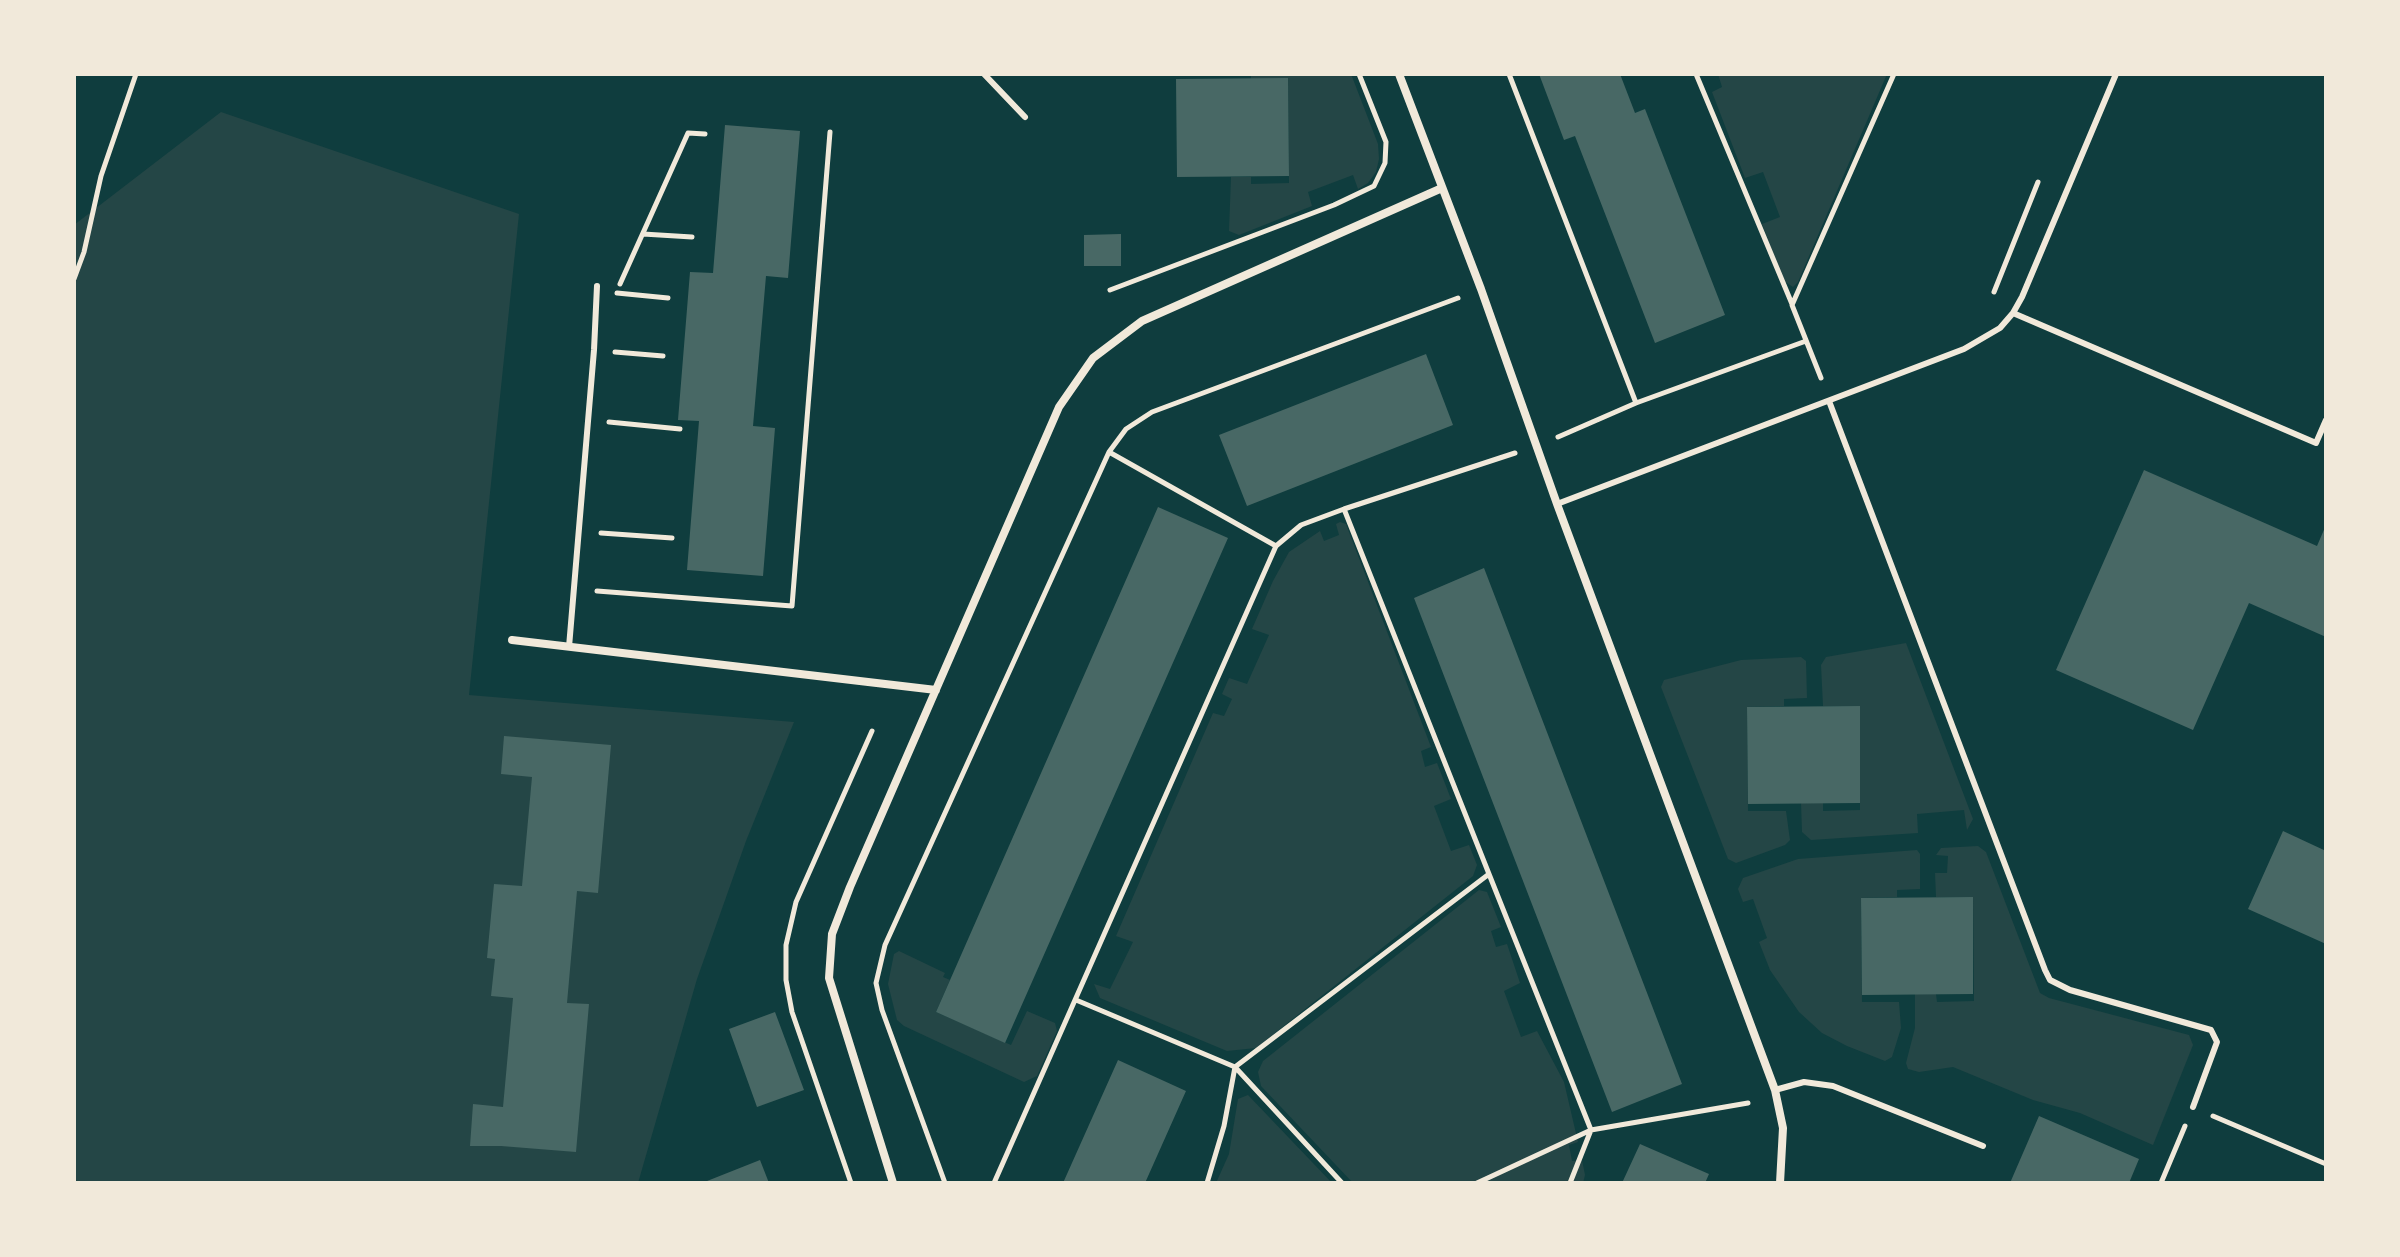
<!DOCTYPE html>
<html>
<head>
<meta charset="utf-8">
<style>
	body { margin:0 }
	#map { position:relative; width:2400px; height:1257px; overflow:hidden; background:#0f3d3e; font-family:Rubik,sans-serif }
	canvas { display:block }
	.frame { position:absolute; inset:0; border:76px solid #f1e9da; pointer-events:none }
</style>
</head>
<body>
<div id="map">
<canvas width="2400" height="1257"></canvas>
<div class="frame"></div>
</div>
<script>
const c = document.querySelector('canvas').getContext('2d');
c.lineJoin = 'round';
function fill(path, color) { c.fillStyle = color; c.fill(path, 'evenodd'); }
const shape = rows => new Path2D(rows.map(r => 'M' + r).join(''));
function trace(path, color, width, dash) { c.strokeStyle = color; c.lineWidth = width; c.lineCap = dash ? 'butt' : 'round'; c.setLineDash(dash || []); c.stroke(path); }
fill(shape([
	[1251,74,1351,74,1378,144,1379,159,1376,172,1368,183,1358,189,1353,175,1308,192,1312,206,1239,235,1229,231,1231,177,1251,177,1251,184,1289,183,1288,79,1251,79],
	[1718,74,1887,74,1798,282,1793,287,1784,281,1762,224,1780,217,1763,172,1745,178,1712,92,1722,87],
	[221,112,519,214,469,695,794,722,746,841,697,979,638,1183,74,1183,74,225],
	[1340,522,1346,524,1431,747,1421,751,1425,767,1437,763,1451,799,1434,806,1451,851,1469,845,1477,865,1473,876,1256,1048,1227,1051,1100,998,1094,984,1110,989,1133,942,1116,936,1213,713,1224,716,1232,699,1222,694,1229,678,1247,684,1269,635,1252,629,1273,581,1289,552,1320,531,1324,541,1339,535,1336,524],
	[1906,643,1973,819,1967,830,1964,810,1917,814,1918,833,1811,840,1802,832,1801,803,1823,803,1823,811,1860,810,1860,706,1823,706,1821,665,1826,657],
	[1801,657,1806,661,1807,698,1784,699,1784,706,1747,707,1748,811,1786,811,1790,840,1785,845,1736,863,1728,859,1661,687,1664,680,1741,660],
	[1978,846,1986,852,2040,993,2049,998,2189,1035,2193,1045,2153,1145,2080,1113,2033,1100,1953,1067,1919,1072,1908,1069,1906,1063,1915,1028,1915,994,1936,994,1937,1002,1974,1001,1973,897,1936,897,1935,873,1947,873,1948,856,1936,855,1941,848],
	[1917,850,1920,854,1920,889,1897,890,1897,897,1861,898,1862,1002,1899,1002,1901,1028,1892,1057,1885,1061,1847,1046,1822,1033,1799,1012,1770,970,1759,942,1767,938,1753,899,1743,902,1738,889,1743,878,1798,859],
	[1479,890,1487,892,1501,927,1491,931,1496,947,1507,944,1520,983,1504,991,1521,1037,1537,1031,1564,1082,1578,1142,1569,1145,1572,1161,1582,1160,1585,1175,1583,1183,1353,1183,1261,1086,1258,1072,1263,1061],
	[899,951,945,973,943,977,950,980,936,1012,1011,1045,1027,1011,1055,1023,1057,1031,1037,1076,1024,1082,904,1026,897,1020,888,984,894,954],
	[1248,1095,1332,1183,1216,1183,1229,1154,1238,1099]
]), '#244646');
fill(shape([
	[1539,74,1620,74,1635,113,1645,109,1725,315,1655,343,1575,136,1564,140],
	[1288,78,1289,176,1177,177,1176,79],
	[725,125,800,131,788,278,766,276,753,426,775,428,763,576,687,570,699,421,678,420,690,272,713,273],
	[1121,234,1121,266,1084,266,1084,235],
	[1426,354,1453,425,1247,506,1219,435],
	[2144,470,2317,546,2326,525,2326,637,2249,603,2193,730,2056,670],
	[1158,507,1228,538,1005,1043,936,1012],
	[1484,568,1682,1084,1612,1112,1414,598],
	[1860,706,1860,803,1748,804,1747,707],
	[504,736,611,745,598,893,577,891,567,1003,589,1004,576,1152,501,1146,470,1146,473,1104,503,1107,513,998,491,996,495,959,487,958,494,884,522,886,532,777,501,774],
	[2283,831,2326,851,2326,944,2248,909],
	[1973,897,1973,994,1862,995,1861,898],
	[775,1012,804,1090,757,1107,729,1029],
	[1118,1060,1186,1091,1145,1183,1063,1183],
	[2039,1116,2139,1159,2129,1183,2010,1183],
	[1640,1144,1709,1174,1705,1183,1622,1183],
	[760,1160,769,1183,702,1183]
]), '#486865');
trace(shape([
	[1509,74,1636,403],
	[1696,74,1792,304],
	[643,234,692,237],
	[74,279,84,252,101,176,136,74],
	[620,284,688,133,705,134],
	[1110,290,1334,205,1374,186,1385,163,1386,142,1359,74],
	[1994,292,2038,182],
	[617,293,668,298],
	[615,352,663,356],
	[1821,378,1792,305,1894,74],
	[609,422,680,429],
	[1558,437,1636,403,1806,341],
	[1109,452,1276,546],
	[601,533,672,538],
	[597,591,792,606,830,132],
	[1489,874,1591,1130,1570,1183],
	[1076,1000,1235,1067,1342,1183],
	[2213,1116,2326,1164],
	[851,1183,792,1012,786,980,786,945,796,902,872,731],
	[945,1183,882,1010,876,983,885,945,1109,452,1126,429,1152,412,1458,298],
	[994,1183,1276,546,1301,525,1344,509],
	[1207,1183,1224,1126,1235,1067,1489,874,1344,509,1515,453],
	[1477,1183,1591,1130,1748,1103],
	[2161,1183,2185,1126]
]), '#f1e9da', 5);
trace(shape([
	[984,74,1025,117],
	[2013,313,2316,443,2326,420],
	[1829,401,2045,970,2050,980,2070,990,2211,1030,2217,1042,2193,1107],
	[1557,504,1964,349,2000,328,2013,313,2022,297,2116,74],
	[569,647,594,350,597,286],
	[1775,1090,1804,1082,1833,1086,1983,1146]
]), '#f1e9da', 6);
trace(shape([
	[1399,74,1481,289,1557,504,1775,1090,1783,1128,1780,1183],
	[512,640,936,690],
	[893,1183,829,978,832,934,850,887,1059,407,1093,358,1142,321,1442,188]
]), '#f1e9da', 8);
</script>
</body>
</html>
